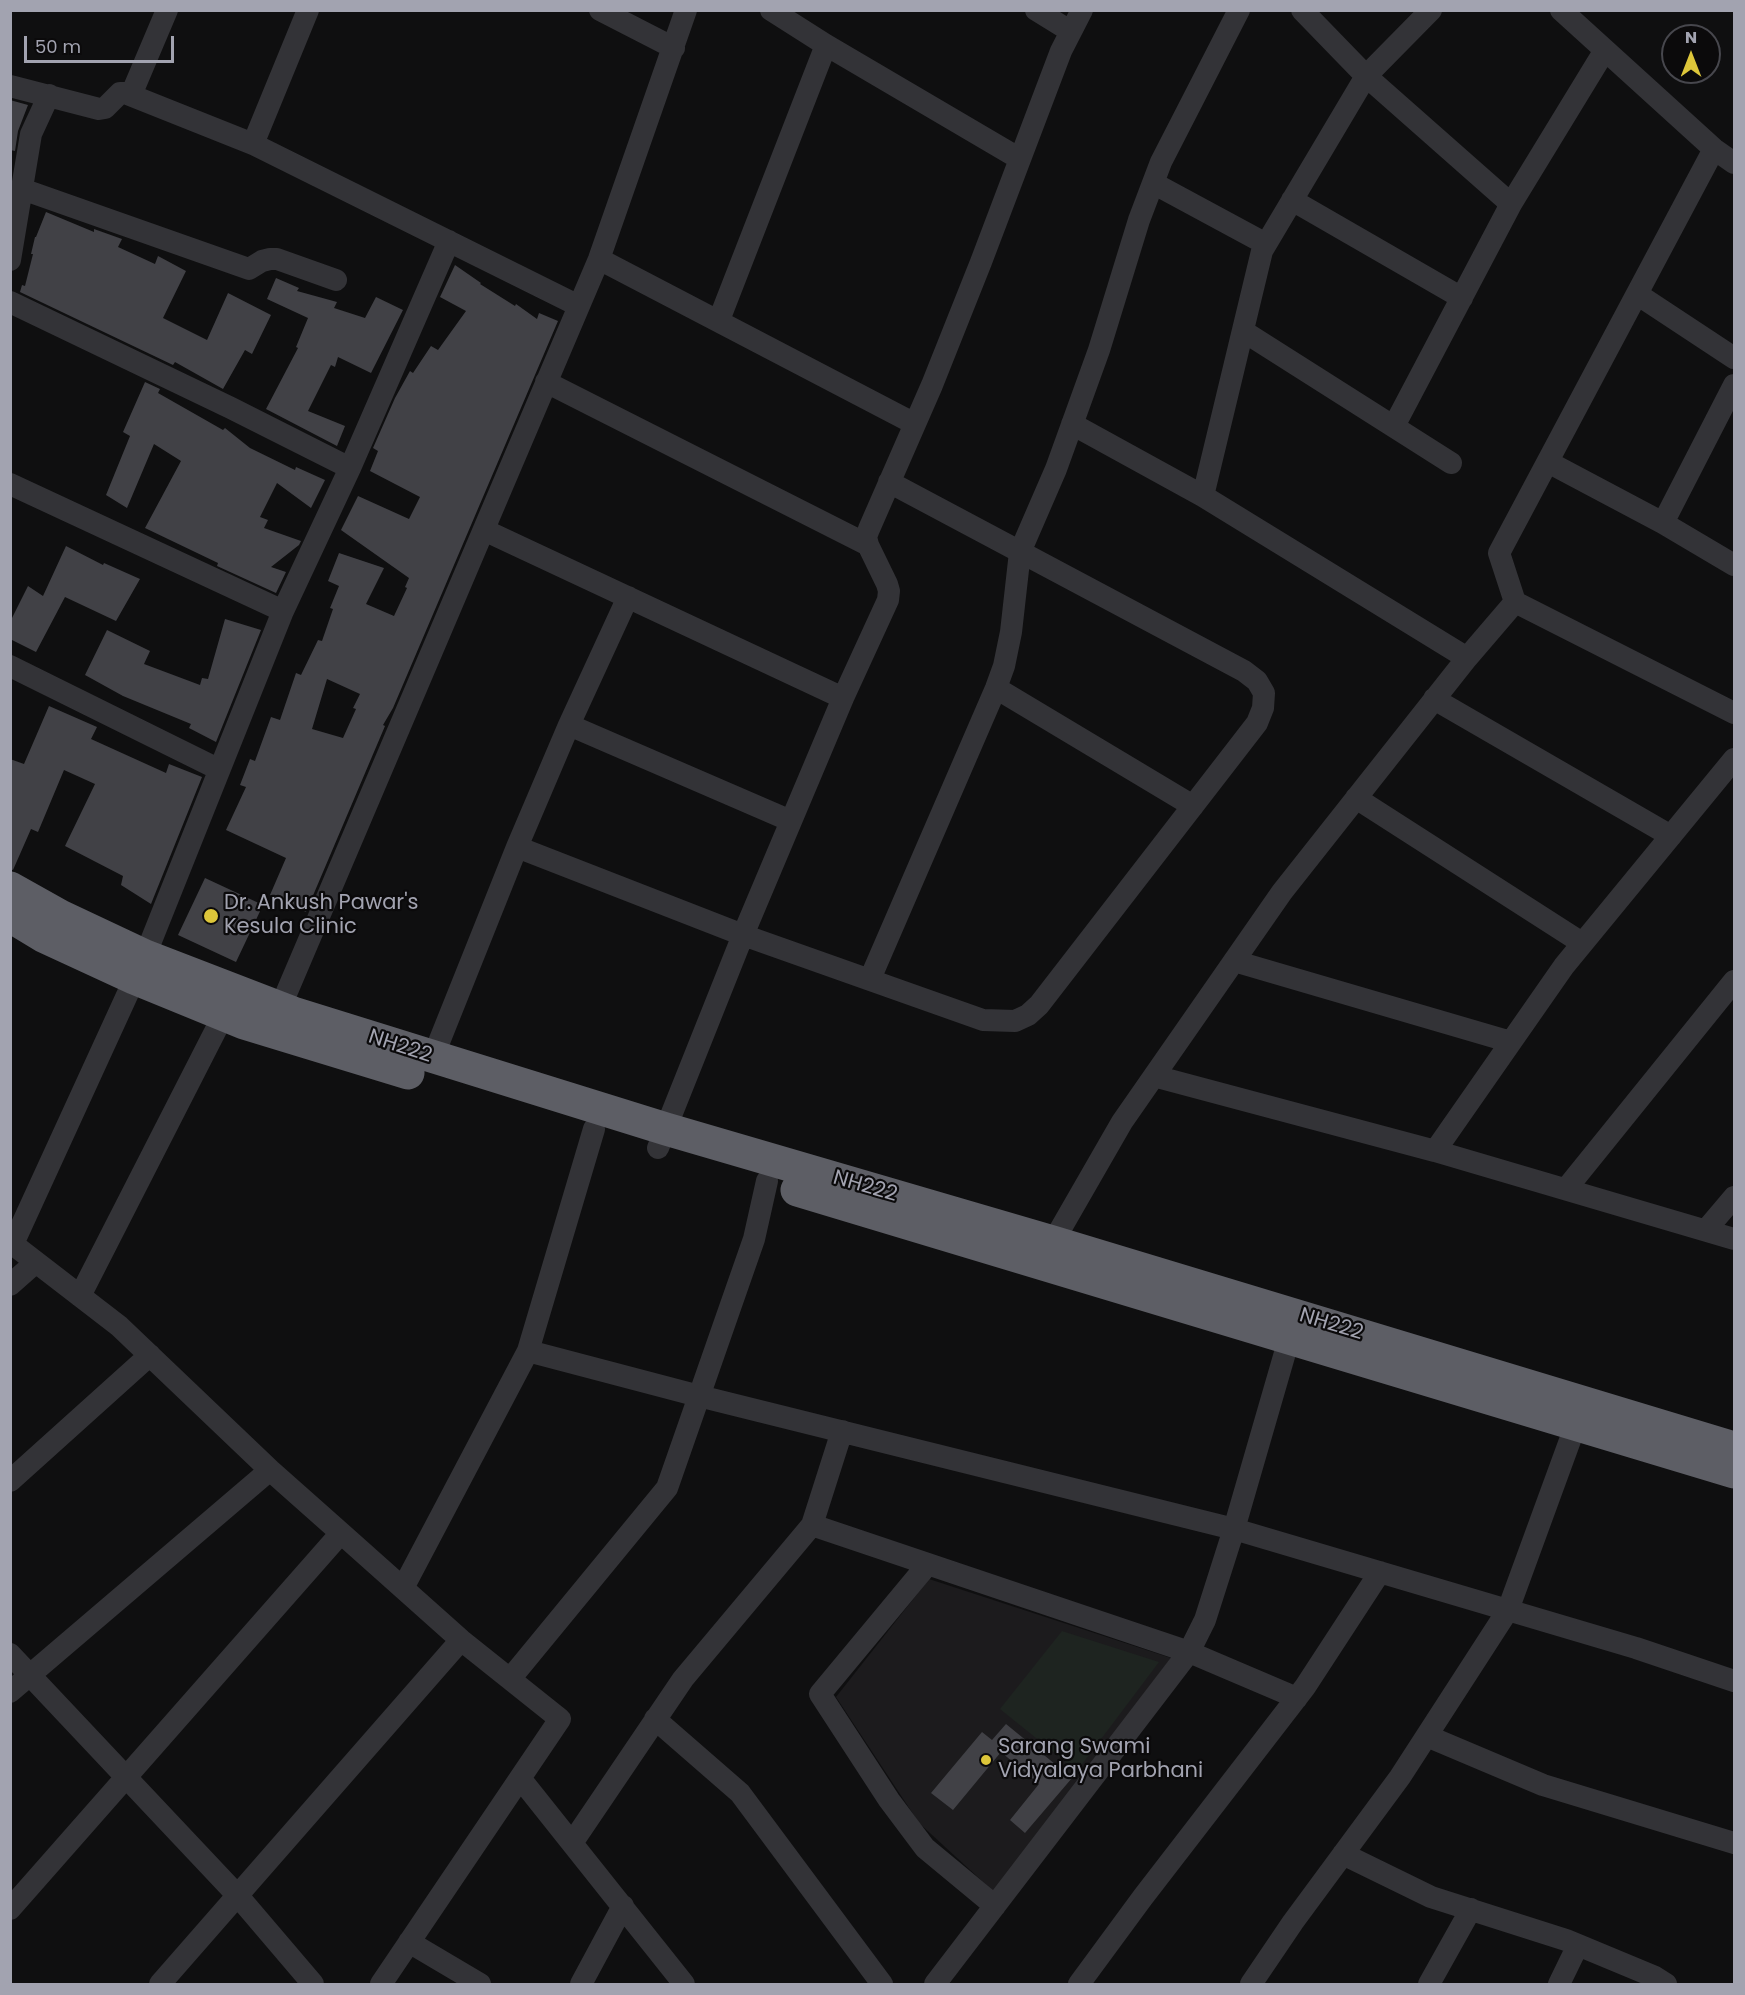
<!DOCTYPE html>
<html>
<head>
<meta charset="utf-8">
<style>
	body { margin:0 }
	#map { position:relative; width:1745px; height:1995px; overflow:hidden; background:#0f0f10; font-family:Poppins,sans-serif }
	canvas { display:block }
	.frame { position:absolute; inset:0; border:12px solid #a2a3b0; pointer-events:none }
	.north { position:absolute; left:1661px; top:24px; width:60px; height:60px; box-sizing:border-box; background:#0b0a0b; border:2px solid #47474d; border-radius:50%; rotate:0deg; font-size:16px; font-weight:700; line-height:24px; text-align:center; color:#a2a3b0 }
	.north::after { content:''; display:block; margin:auto; width:21px; height:27px; background:#ddc63a; clip-path:polygon(50% 0,100% 100%,50% 72%,0 100%) }
	.scale { position:absolute; left:24px; top:36px; width:150px; height:27px; box-sizing:border-box; border:3px solid #a2a3b0; border-top:0; padding-left:8px; font-size:18px; line-height:21px; white-space:nowrap; color:#a2a3b0; -webkit-text-stroke:4px #0b0a0b; paint-order:stroke }
</style>
</head>
<body>
<div id="map">
<canvas width="1745" height="1995"></canvas>
<div class="frame"></div>
<div class="north">N</div>
<div class="scale">50 m</div>
</div>
<script>
const c = document.querySelector('canvas').getContext('2d');
c.lineJoin = 'round';
function fill(path, color) { c.fillStyle = color; c.fill(path, 'evenodd'); }
const shape = rows => new Path2D(rows.map(r => 'M' + r).join(''));
function trace(path, color, width, dash) { c.strokeStyle = color; c.lineWidth = width; c.lineCap = dash ? 'butt' : 'round'; c.setLineDash(dash || []); c.stroke(path); }
function write(font, color, halo, rows, align = 'center') {
  c.font = font + ' Poppins,sans-serif'; c.lineWidth = 4.5; c.setLineDash([]); c.textBaseline = 'middle'; c.strokeStyle = halo; c.fillStyle = color; for (const [text, x, y, turn = 0] of rows) {
    c.save(); c.translate(x, y); c.rotate((+turn || 0) * Math.PI / 180); c.textAlign = isNaN(turn) ? turn : align; if (halo) c.strokeText(text, 0, 0); c.fillText(text, 0, 0); c.restore();
  }
}
fill(shape([
	[929,1579,1171,1658,994,1892,919,1823,836,1697]
]), '#1c1b1d');
fill(shape([
	[1062,1631,1159,1662,1077,1771,1000,1709]
]), '#1e2420');
fill(shape([
	[10,100,28,105,18,131,15,151,10,150],
	[46,212,94,232,94,229,122,239,118,247,155,264,158,256,186,271,163,318,207,340,228,293,271,315,252,354,245,350,223,389,175,362,173,365,20,292,22,285,25,286,33,254,31,254,35,237,36,237],
	[455,265,481,283,480,284,515,306,516,304,537,319,539,313,558,321,393,708,383,725,385,726,306,912,270,895,286,858,226,830,246,787,240,785,250,759,255,761,271,717,280,720,296,673,301,675,318,640,322,641,333,609,330,608,339,586,328,581,339,553,384,568,366,604,394,616,407,588,405,587,409,578,341,530,358,496,409,519,420,497,370,471,378,451,373,448,395,398,410,371,413,373,431,346,438,350,466,311,440,297],
	[327,679,360,694,353,708,356,709,343,738,312,729],
	[276,278,299,288,297,291,337,302,334,308,365,318,376,297,403,310,371,373,338,357,335,367,331,365,308,411,345,426,337,446,266,409,298,348,296,347,308,318,267,299],
	[145,382,160,389,158,393,223,430,225,428,250,448,295,470,296,467,325,480,311,508,277,483,260,517,268,520,264,528,301,541,299,545,271,567,286,572,276,593,217,566,218,563,145,528,181,461,154,444,127,508,106,495,130,436,123,432],
	[66,546,103,565,104,563,140,579,116,621,65,597,36,652,10,639,10,622,28,586,43,596],
	[225,619,261,630,216,742,189,728,191,724,123,696,85,675,107,630,150,651,144,664,200,685,202,678,208,679],
	[49,706,97,727,91,739,166,773,169,764,202,777,151,904,121,885,123,876,65,846,95,784,64,770,38,832,31,829,13,870,10,869,10,759,24,764],
	[205,878,263,905,236,962,178,935],
	[1006,1724,1072,1778,1025,1833,1010,1820,1039,1784,1001,1752,953,1810,931,1793,982,1732,992,1740]
]), '#414146');
trace(shape([
	[600,10,674,48],
	[771,10,826,45,1020,159],
	[1036,10,1070,31],
	[1302,10,1366,76,1511,204],
	[1431,10,1366,76,1262,251,1203,496,1467,658],
	[1561,10,1714,149,1734,163],
	[10,86,99,109,105,108,120,93,125,93,253,144,579,306],
	[131,95,167,10],
	[253,144,308,10],
	[1153,183,1266,244],
	[22,189,249,269,262,261,270,259,277,259,336,280],
	[1292,200,1462,298],
	[599,259,915,424],
	[10,260,31,134,49,95],
	[1637,294,1734,358],
	[10,302,231,408,350,468],
	[719,320,826,45],
	[1243,331,1451,463],
	[546,382,868,545],
	[1072,424,1203,496],
	[1394,426,1511,204,1605,50],
	[1548,462,1663,523,1734,565],
	[10,484,283,611],
	[1663,523,1734,385],
	[484,530,843,698],
	[1515,602,1734,713],
	[10,666,218,769],
	[996,688,1193,806],
	[1434,699,1671,836],
	[569,725,791,821],
	[1356,798,1582,943],
	[517,847,743,935,983,1020,1015,1021,1028,1015,1039,1005,1257,723,1263,708,1264,693,1257,681,1244,671,889,482],
	[1234,961,1511,1042],
	[870,979,996,688,1004,666,1011,632,1020,552,1056,469,1099,350,1139,220,1161,162,1239,10],
	[280,1008,599,259,686,10],
	[433,1057,517,847,569,725,628,597],
	[1154,1076,1435,1151,1564,966,1734,759],
	[658,1148,743,935,843,698,888,600,889,591,887,584,868,545,866,537,869,529,932,385,981,262,1061,51,1082,10],
	[1435,1151,1734,1239],
	[1566,1189,1734,981],
	[1706,1230,1734,1197],
	[10,1242,119,1326,270,1470,341,1533,461,1640,560,1719,381,1984],
	[1053,1242,1122,1122,1282,892,1467,658,1515,602,1499,553,1714,149],
	[13,1244,145,956,283,611,350,468,449,241],
	[10,1285,36,1262],
	[80,1296,224,1014],
	[528,1351,699,1396,1234,1529,1636,1648,1734,1681],
	[10,1481,150,1355],
	[812,1525,1189,1652,1297,1698],
	[928,1564,820,1694,889,1800,925,1848,995,1906],
	[403,1588,528,1351,594,1129],
	[10,1654,238,1896,313,1984],
	[510,1679,667,1488,754,1239,767,1181],
	[10,1692,270,1470],
	[655,1719,740,1793,882,1984],
	[1427,1736,1543,1785,1734,1843],
	[520,1778,684,1984],
	[572,1843,683,1679,812,1525,842,1431],
	[1343,1854,1431,1897,1566,1940,1655,1977,1666,1984],
	[10,1909,341,1533],
	[409,1942,480,1984],
	[160,1984,461,1640],
	[581,1984,623,1906],
	[935,1984,1189,1652,1205,1620,1234,1529,1289,1339],
	[1079,1984,1143,1897,1305,1687,1380,1572],
	[1251,1984,1293,1922,1400,1777,1508,1610,1580,1413],
	[1429,1984,1471,1909],
	[1559,1984,1578,1945]
]), '#333337', 22);
trace(shape([
	[10,888,60,916,145,956,293,1013,666,1129,1053,1242,1734,1448],
	[10,916,43,936,134,978,244,1023,408,1073],
	[797,1190,1734,1472]
]), '#5d5e65', 33);
for (const [x, y, r, color] of [
	[211,916,8,"#ddc63a"],
	[986,1760,6,"#ddc63a"]
]) { const dot = new Path2D(); dot.arc(x, y, r, 0, 2 * Math.PI); c.fillStyle = color; c.fill(dot); trace(dot, '#0b0a0b', 2); }
write('21px', '#a2a3b0', '#0b0a0b', [
	["Dr. Ankush Pawar's",224,904],
	["Kesula Clinic",224,928],
	["Sarang Swami",998,1748],
	["Vidyalaya Parbhani",998,1772]
], 'left');
write('21px', '#a2a3b0', '#0b0a0b', [
	["NH222",400,1047,18],
	["NH222",865,1187,16],
	["NH222",1331,1325,17]
]);
</script>
</body>
</html>
